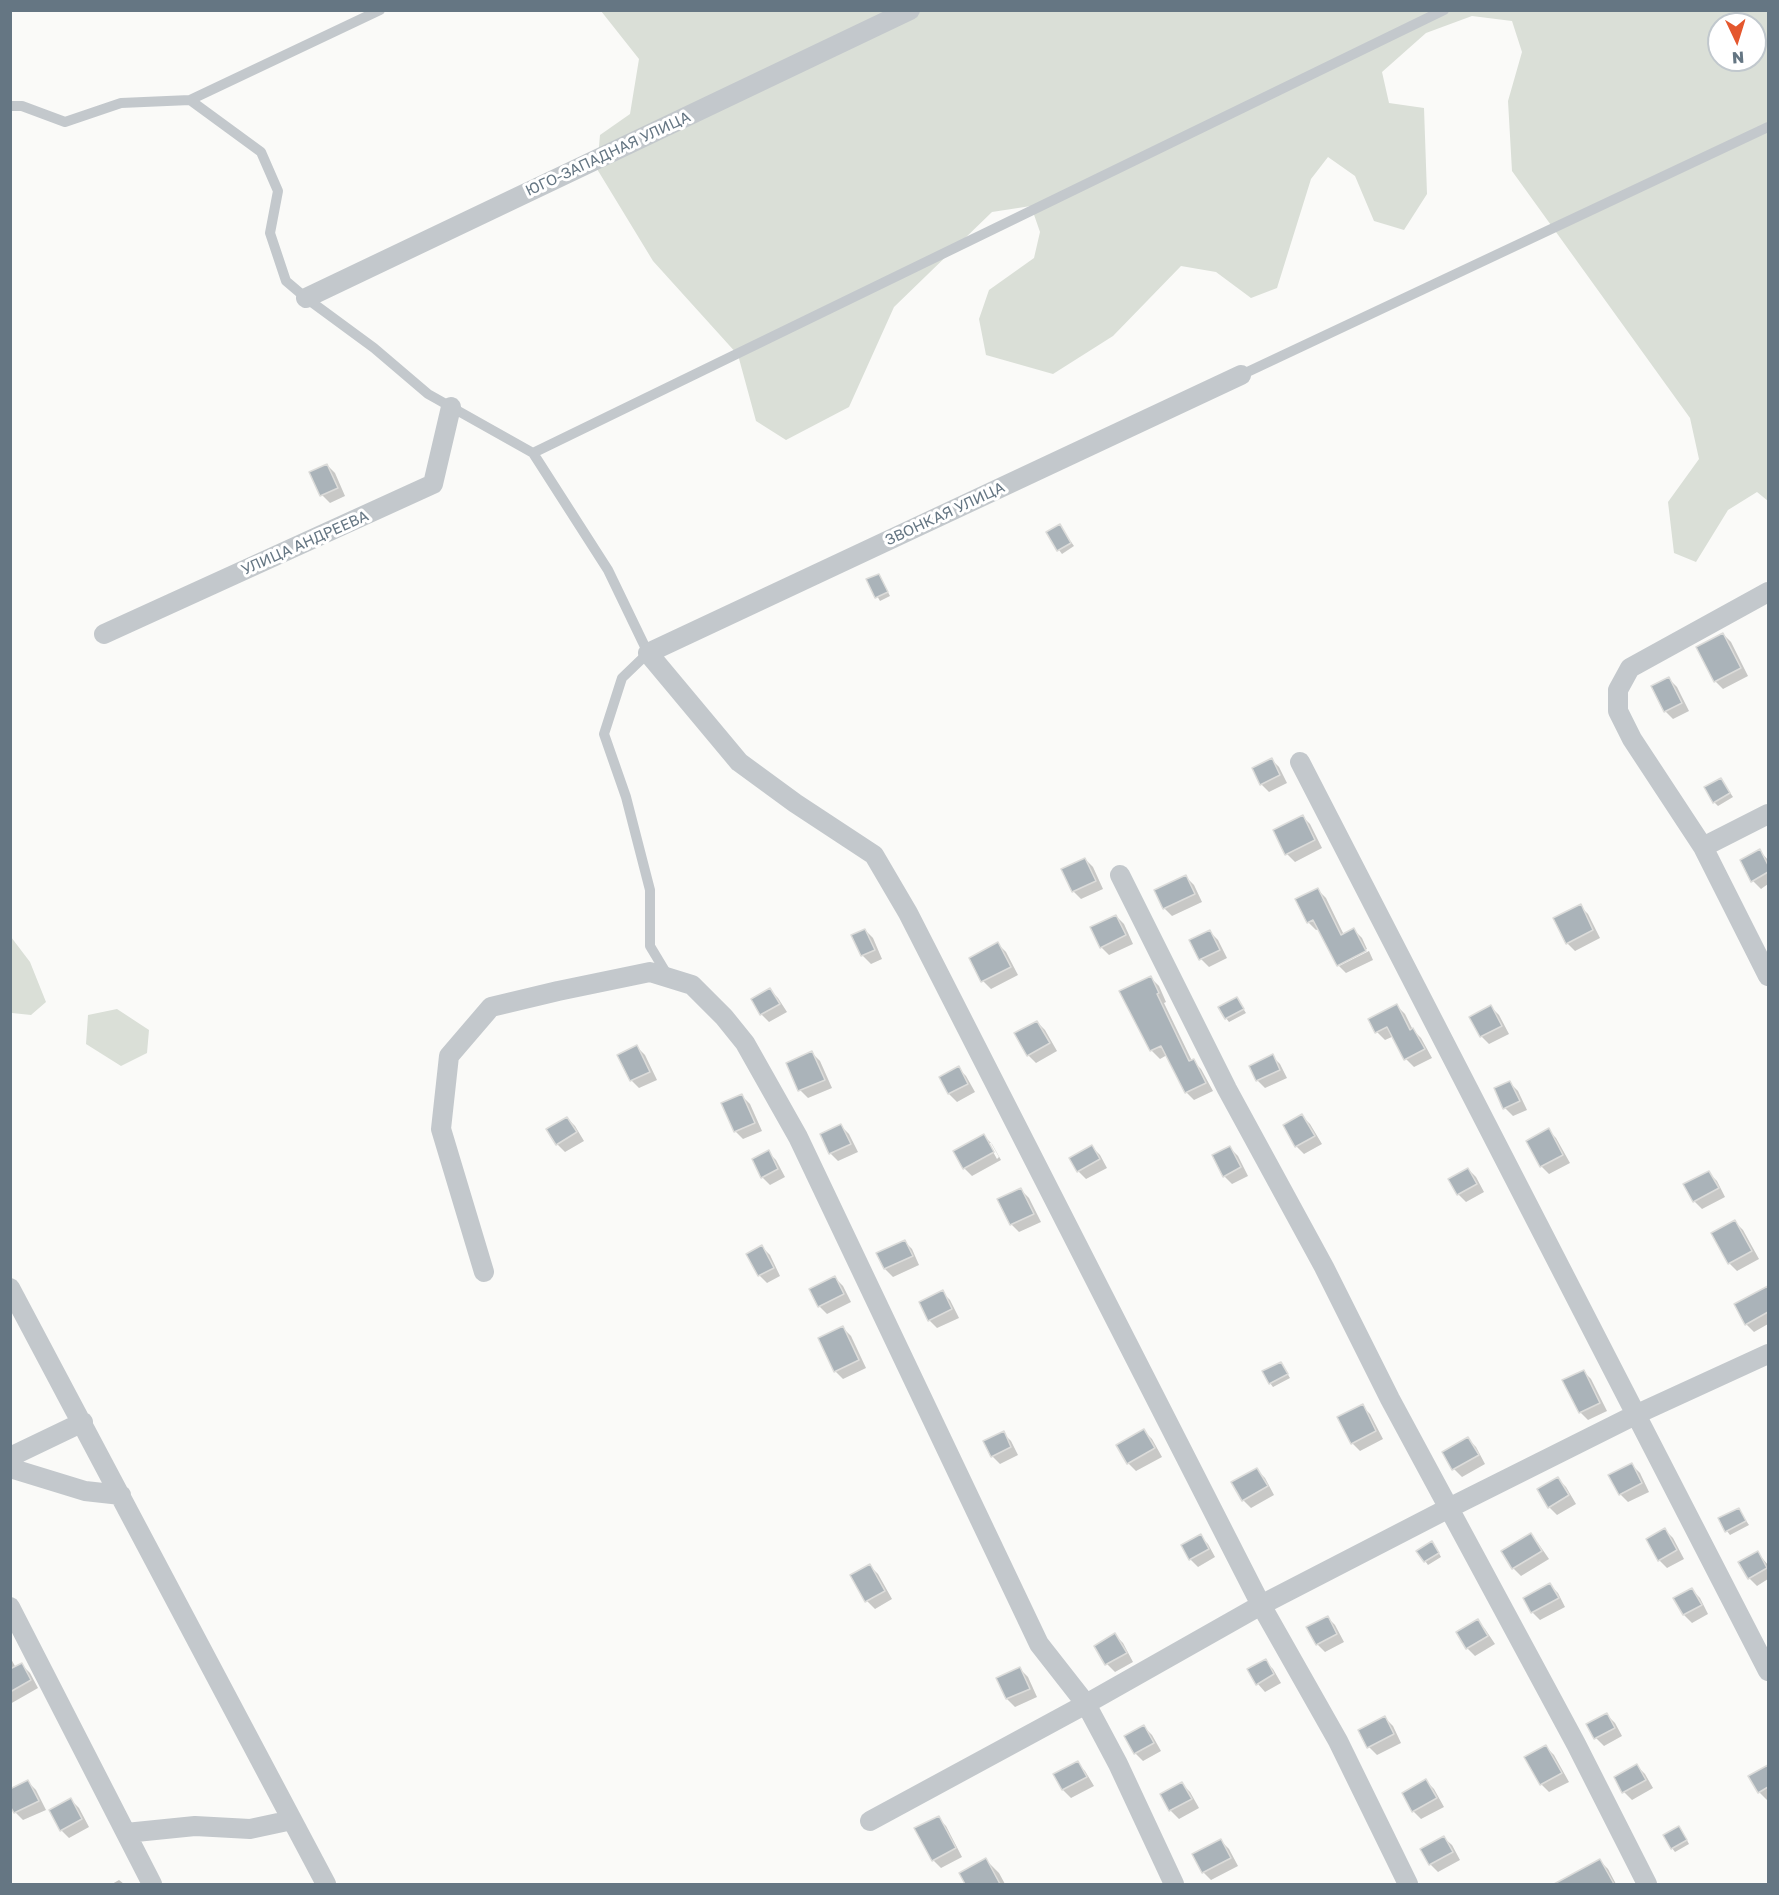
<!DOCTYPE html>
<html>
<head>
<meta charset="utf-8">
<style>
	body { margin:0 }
	#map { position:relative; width:1779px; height:1895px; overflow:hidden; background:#fafaf8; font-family:"Golos Text",sans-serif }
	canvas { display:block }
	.frame { position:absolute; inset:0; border:12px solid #657683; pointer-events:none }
	.north { position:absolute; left:1707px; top:12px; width:60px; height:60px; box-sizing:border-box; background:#fff; border:2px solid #c1c8cd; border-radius:50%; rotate:176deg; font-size:16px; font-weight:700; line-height:24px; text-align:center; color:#657683 }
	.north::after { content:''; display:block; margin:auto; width:21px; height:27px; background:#e4572e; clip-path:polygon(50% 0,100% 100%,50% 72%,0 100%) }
</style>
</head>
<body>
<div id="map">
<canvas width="1779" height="1895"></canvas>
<div class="frame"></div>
<div class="north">N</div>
</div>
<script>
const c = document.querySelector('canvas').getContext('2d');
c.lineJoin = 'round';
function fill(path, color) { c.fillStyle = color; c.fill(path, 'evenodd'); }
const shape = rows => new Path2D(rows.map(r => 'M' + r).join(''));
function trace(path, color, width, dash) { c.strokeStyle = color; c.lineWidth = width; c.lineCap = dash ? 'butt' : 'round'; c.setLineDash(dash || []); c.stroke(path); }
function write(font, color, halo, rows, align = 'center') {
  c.font = font + ' "Golos Text",sans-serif'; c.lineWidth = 6; c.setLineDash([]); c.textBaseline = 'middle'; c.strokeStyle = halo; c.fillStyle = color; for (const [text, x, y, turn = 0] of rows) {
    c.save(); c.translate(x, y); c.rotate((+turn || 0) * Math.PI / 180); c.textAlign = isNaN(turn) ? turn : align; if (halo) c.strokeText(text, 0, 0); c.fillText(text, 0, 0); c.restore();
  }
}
fill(shape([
	[601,11,1768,11,1768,501,1757,492,1728,510,1696,562,1674,553,1668,502,1699,459,1690,418,1512,171,1508,101,1522,52,1512,21,1472,16,1426,33,1382,72,1389,103,1424,108,1427,194,1404,230,1374,221,1355,176,1328,157,1311,179,1277,288,1251,298,1216,272,1181,266,1113,336,1053,374,986,355,979,319,989,290,1034,258,1040,232,1031,206,992,212,894,307,849,407,786,440,756,421,738,355,653,261,597,169,600,135,630,114,639,59],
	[1719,24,1755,24,1755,60,1719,60],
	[11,937,30,962,46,1002,31,1015,12,1013,11,1010],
	[117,1009,149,1030,147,1053,121,1066,86,1044,88,1015]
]), '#dadfd7');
fill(shape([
	[327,465,335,473,345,496,330,503,322,495],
	[1060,526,1074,546,1062,554,1059,550],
	[879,575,890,596,880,601,868,580],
	[1723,634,1731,642,1748,676,1723,689,1715,681],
	[1669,679,1677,687,1689,711,1673,719,1665,711],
	[1271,759,1279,767,1287,783,1269,792,1261,784],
	[1721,779,1733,797,1718,806,1714,802],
	[1302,816,1310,824,1322,848,1295,862,1287,854],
	[1760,851,1768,860,1768,884,1761,889,1753,881],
	[1085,859,1093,867,1103,889,1081,899,1073,891],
	[1186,877,1194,885,1202,902,1172,916,1164,908],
	[1318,890,1326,898,1344,935,1354,930,1362,938,1367,949,1339,963,1339,966,1319,929,1316,930,1308,922],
	[1580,906,1588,914,1600,938,1575,951,1567,943],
	[1116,916,1124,924,1133,944,1109,955,1101,947],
	[865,930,873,938,882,959,871,964,863,956,853,935],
	[1210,932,1218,940,1227,958,1209,967,1201,959],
	[998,944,1006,952,1018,975,991,989,983,981],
	[1369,951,1373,960,1346,973,1339,966],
	[1151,978,1159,986,1166,1002,1164,1003,1192,1061,1193,1061,1201,1069,1213,1091,1194,1100,1186,1092,1167,1055,1160,1059,1152,1051,1121,991],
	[770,990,778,998,787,1012,769,1022,761,1014],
	[1237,999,1246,1013,1229,1022,1226,1018],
	[1397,1006,1405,1014,1413,1030,1421,1038,1432,1058,1414,1067,1406,1059,1394,1036,1385,1040,1377,1032,1370,1019],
	[1491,1007,1499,1015,1509,1034,1489,1044,1481,1036,1471,1017],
	[1037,1022,1045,1030,1057,1051,1036,1063,1028,1055],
	[637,1047,645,1055,657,1080,639,1088,631,1080],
	[812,1053,820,1061,832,1088,808,1098,800,1090],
	[1272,1056,1280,1064,1287,1078,1265,1088,1257,1080],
	[958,1068,966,1076,975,1092,957,1102,949,1094,941,1078],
	[1510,1083,1518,1091,1527,1110,1513,1116,1505,1108,1496,1089],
	[742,1096,750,1104,762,1131,743,1139,735,1131],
	[1302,1116,1310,1124,1322,1144,1304,1154,1296,1146],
	[567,1118,575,1126,584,1141,565,1152,557,1144,548,1130],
	[841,1126,849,1134,858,1152,838,1161,830,1153],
	[1548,1130,1556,1138,1570,1163,1549,1174,1541,1166,1528,1142],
	[984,1136,992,1144,1001,1160,972,1176,964,1168],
	[988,1143,991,1143,999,1157,997,1159],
	[1092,1147,1100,1155,1107,1168,1086,1179,1078,1171,1071,1159],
	[1230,1148,1238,1156,1248,1176,1232,1184,1224,1176],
	[768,1152,776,1160,785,1177,770,1185,762,1177],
	[1468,1169,1476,1177,1484,1192,1466,1202,1458,1194],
	[1709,1173,1717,1181,1725,1197,1702,1209,1694,1201],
	[1021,1190,1029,1198,1041,1222,1019,1232,1011,1224],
	[1735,1222,1743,1230,1759,1259,1737,1271,1729,1263],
	[904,1241,912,1249,919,1265,893,1277,885,1269,878,1253],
	[762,1247,770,1255,780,1276,767,1283,759,1275],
	[835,1278,843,1286,851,1302,827,1314,819,1306],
	[1768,1288,1768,1324,1754,1332,1746,1324,1736,1305],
	[942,1292,950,1300,959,1318,937,1328,929,1320],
	[843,1328,851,1336,866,1368,843,1379,835,1371],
	[1281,1363,1290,1378,1273,1387,1270,1383],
	[1583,1371,1591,1379,1607,1411,1588,1420,1580,1412],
	[1362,1406,1370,1414,1383,1439,1360,1451,1352,1443],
	[1144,1431,1152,1439,1162,1457,1136,1471,1128,1463],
	[1003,1433,1011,1441,1018,1455,1000,1464,992,1456],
	[1468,1439,1476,1447,1485,1464,1462,1477,1454,1469,1444,1452],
	[1632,1465,1640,1473,1649,1492,1628,1502,1620,1494],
	[1257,1470,1265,1478,1274,1495,1251,1508,1243,1500],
	[1558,1479,1566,1487,1576,1504,1557,1515,1549,1507],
	[1739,1510,1749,1525,1730,1535,1727,1531],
	[1665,1530,1673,1538,1684,1559,1667,1568,1659,1560],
	[1530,1535,1538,1543,1549,1559,1521,1576,1513,1568,1503,1552],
	[1200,1536,1208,1544,1215,1557,1198,1567,1190,1559],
	[1435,1546,1441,1557,1428,1565,1418,1551],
	[1758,1553,1768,1565,1768,1579,1757,1586,1749,1578],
	[870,1566,878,1574,892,1599,875,1609,867,1601],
	[1550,1585,1558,1593,1565,1607,1540,1620,1532,1612],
	[1692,1590,1700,1598,1708,1614,1692,1623,1684,1615,1675,1599],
	[1327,1617,1335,1625,1344,1642,1325,1652,1317,1644,1308,1628],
	[1477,1621,1485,1629,1495,1644,1475,1656,1467,1648],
	[1115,1635,1123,1643,1133,1662,1115,1672,1107,1664,1096,1646],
	[10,1657,16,1668,22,1665,30,1673,38,1688,10,1704],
	[1265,1661,1273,1669,1281,1683,1265,1692,1258,1684],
	[1020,1669,1028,1677,1037,1697,1015,1707,1007,1699,998,1679],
	[1607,1715,1615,1723,1622,1736,1604,1746,1596,1738,1588,1725],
	[1385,1718,1393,1726,1401,1743,1377,1755,1369,1747],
	[1144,1727,1152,1735,1161,1751,1143,1761,1135,1753],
	[1546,1747,1554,1755,1569,1782,1549,1792,1541,1784,1526,1757],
	[1077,1763,1085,1771,1094,1786,1071,1798,1063,1790,1055,1774],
	[1637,1766,1645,1774,1653,1788,1632,1800,1624,1792],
	[1768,1767,1768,1799,1767,1800,1759,1792,1750,1777],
	[1426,1781,1434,1789,1444,1807,1421,1819,1413,1811],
	[28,1782,36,1790,46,1810,23,1820,15,1812],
	[1182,1784,1190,1792,1199,1808,1179,1819,1171,1811,1162,1794],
	[71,1800,79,1808,89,1827,69,1838,61,1830],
	[938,1818,946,1826,962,1857,941,1868,933,1860],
	[1682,1831,1689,1844,1675,1852,1672,1848],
	[1444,1838,1452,1845,1460,1860,1438,1872,1430,1864],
	[1221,1841,1229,1849,1238,1866,1211,1880,1203,1872],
	[986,1860,999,1873,1005,1884,966,1884,961,1874],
	[1600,1861,1608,1869,1616,1884,1572,1884,1568,1878],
	[119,1880,124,1884,112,1884]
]), '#0003');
const building = shape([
	[327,464,338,488,320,496,309,472,327,464],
	[1060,524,1071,543,1057,551,1046,532,1060,524],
	[879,574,888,592,875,598,866,579,879,574],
	[1723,633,1741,668,1714,682,1696,647,1723,633],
	[1669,677,1682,703,1664,712,1651,686,1669,677],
	[1272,758,1280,775,1260,785,1252,768,1272,758],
	[1721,778,1730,793,1713,803,1704,787,1721,778],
	[1303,815,1315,840,1285,855,1273,830,1303,815],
	[1760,849,1768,865,1768,872,1751,882,1740,860,1760,849],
	[1085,858,1096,881,1072,892,1061,869,1085,858],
	[1186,875,1195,894,1163,909,1154,890,1186,875],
	[1318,888,1341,935,1354,928,1366,951,1337,966,1313,920,1307,923,1295,899,1318,888],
	[1581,904,1593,930,1566,944,1553,918,1581,904],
	[1116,915,1126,935,1100,948,1090,927,1116,915],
	[865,929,875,950,861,956,851,935,865,929],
	[1210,930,1220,950,1199,960,1189,940,1210,930],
	[998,942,1011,967,981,982,969,958,998,942],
	[1151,976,1159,993,1157,994,1189,1061,1194,1059,1206,1083,1185,1093,1161,1046,1150,1051,1119,991,1151,976],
	[770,988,780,1004,760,1015,751,999,770,988],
	[1237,997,1244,1009,1225,1019,1218,1007,1237,997],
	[1397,1004,1410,1030,1413,1028,1425,1049,1404,1060,1387,1027,1375,1033,1368,1019,1397,1004],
	[1491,1005,1502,1026,1480,1037,1469,1017,1491,1005],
	[1037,1021,1050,1043,1027,1056,1014,1033,1037,1021],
	[637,1045,650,1072,630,1081,617,1055,637,1045],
	[812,1051,825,1080,798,1091,786,1063,812,1051],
	[1273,1054,1280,1070,1256,1081,1249,1066,1273,1054],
	[959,1066,968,1084,948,1094,939,1077,959,1066],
	[1510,1081,1520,1101,1503,1109,1494,1088,1510,1081],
	[742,1094,755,1123,734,1132,721,1103,742,1094],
	[1302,1114,1315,1136,1295,1147,1283,1125,1302,1114],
	[567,1117,577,1132,556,1145,546,1129,567,1117],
	[841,1124,851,1144,829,1154,820,1134,841,1124],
	[1549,1128,1563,1155,1540,1167,1526,1141,1549,1128],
	[984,1134,994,1152,963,1169,953,1151,984,1134],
	[1092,1145,1100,1159,1077,1172,1069,1158,1092,1145],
	[1230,1146,1241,1167,1223,1177,1212,1155,1230,1146],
	[769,1150,778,1169,761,1178,752,1159,769,1150],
	[1468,1168,1477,1184,1457,1195,1448,1179,1468,1168],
	[1709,1171,1719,1188,1693,1202,1683,1184,1709,1171],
	[1021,1188,1034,1214,1010,1225,997,1199,1021,1188],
	[1735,1220,1752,1251,1728,1264,1711,1233,1735,1220],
	[905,1240,913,1256,884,1269,876,1253,905,1240],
	[762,1245,774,1268,758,1276,746,1254,762,1245],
	[835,1276,844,1294,818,1307,809,1289,835,1276],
	[1768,1286,1768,1312,1745,1325,1734,1304,1768,1286],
	[943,1290,952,1309,928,1321,919,1302,943,1290],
	[843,1326,859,1360,834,1372,818,1338,843,1326],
	[1281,1362,1288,1374,1269,1384,1262,1371,1281,1362],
	[1584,1370,1600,1403,1579,1413,1562,1380,1584,1370],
	[1363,1404,1376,1431,1351,1444,1337,1417,1363,1404],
	[1144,1429,1155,1448,1127,1464,1116,1445,1144,1429],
	[1004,1431,1011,1447,991,1457,983,1441,1004,1431],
	[1468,1437,1479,1455,1452,1470,1442,1452,1468,1437],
	[1632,1463,1642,1483,1619,1495,1608,1475,1632,1463],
	[1257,1468,1268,1486,1242,1501,1231,1482,1257,1468],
	[1558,1477,1569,1495,1548,1508,1537,1489,1558,1477],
	[1739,1508,1746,1521,1725,1532,1718,1518,1739,1508],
	[1665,1528,1677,1550,1658,1561,1646,1539,1665,1528],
	[1531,1533,1542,1551,1512,1569,1501,1551,1531,1533],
	[1201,1534,1209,1549,1189,1560,1181,1545,1201,1534],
	[1432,1541,1439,1553,1424,1562,1416,1551,1432,1541],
	[1758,1551,1767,1568,1748,1579,1738,1562,1758,1551],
	[870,1564,885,1591,865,1602,850,1575,870,1564],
	[1550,1583,1559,1598,1531,1613,1523,1598,1550,1583],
	[1692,1588,1702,1605,1683,1615,1673,1598,1692,1588],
	[1328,1616,1337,1634,1316,1645,1306,1627,1328,1616],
	[1478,1619,1488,1636,1466,1649,1456,1632,1478,1619],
	[1115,1633,1127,1653,1105,1665,1094,1646,1115,1633],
	[1266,1659,1274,1674,1256,1685,1247,1669,1266,1659],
	[22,1663,31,1680,10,1692,10,1669,22,1663],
	[1020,1667,1030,1689,1006,1699,996,1678,1020,1667],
	[1607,1713,1615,1728,1594,1739,1586,1724,1607,1713],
	[1385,1716,1394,1734,1367,1748,1358,1730,1385,1716],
	[1144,1725,1154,1743,1134,1754,1124,1736,1144,1725],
	[1546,1745,1562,1773,1540,1785,1524,1757,1546,1745],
	[1078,1761,1087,1777,1062,1790,1053,1774,1078,1761],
	[1637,1764,1646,1780,1622,1793,1614,1777,1637,1764],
	[1768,1765,1768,1787,1758,1793,1748,1776,1768,1765],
	[1426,1779,1437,1798,1412,1812,1402,1793,1426,1779],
	[28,1780,39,1801,14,1813,10,1806,10,1789,28,1780],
	[1182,1782,1192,1799,1169,1811,1160,1794,1182,1782],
	[71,1798,82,1819,60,1831,49,1810,71,1798],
	[939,1816,956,1848,932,1861,914,1828,939,1816],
	[1679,1826,1687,1840,1671,1849,1663,1835,1679,1826],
	[1444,1836,1453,1852,1429,1865,1420,1849,1444,1836],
	[1221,1839,1231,1858,1202,1873,1192,1854,1221,1839],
	[986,1858,1000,1884,965,1884,959,1873,986,1858],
	[1600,1859,1614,1884,1554,1884,1600,1859]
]);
fill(building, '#aab3b9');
trace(building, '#dcdcda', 1.5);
trace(shape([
	[190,100,380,10],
	[10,106,22,106,65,122,121,103,190,100,261,152,278,191,270,233,286,281,306,298,374,348,428,394,533,453,608,570,648,653,622,678,604,734,626,797,650,890,650,946,668,976],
	[1241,375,1768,127],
	[533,453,1444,10]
]), '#c3c8cc', 10);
trace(shape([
	[306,298,910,10],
	[1241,375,648,653,739,762,795,803,874,855,908,913,1261,1605,1338,1741,1408,1884],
	[1768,592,1630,668,1618,690,1618,711,1632,739,1703,847,1768,976],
	[104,634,433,484,451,407],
	[1300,762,1768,1671],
	[1703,847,1768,814],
	[1120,875,1227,1089,1324,1267,1390,1399,1576,1744,1647,1884],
	[484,1272,441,1129,449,1056,491,1007,558,991,650,972,692,985,724,1017,745,1043,798,1137,1039,1644,1086,1704,1101,1732,1118,1764,1174,1884],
	[10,1288,326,1884],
	[10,1457,83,1422],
	[10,1468,85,1491,121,1495],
	[10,1607,152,1884],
	[870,1821,1086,1704,1261,1605,1449,1508,1635,1415,1768,1354],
	[126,1833,195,1826,250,1829,292,1820]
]), '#c3c8cc', 20);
write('15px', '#657683', '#fff', [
	["ЮГО-ЗАПАДНАЯ УЛИЦА",608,154,-25],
	["ЗВОНКАЯ УЛИЦА",945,514,-25],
	["УЛИЦА АНДРЕЕВА",305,543,-24]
]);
</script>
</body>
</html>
